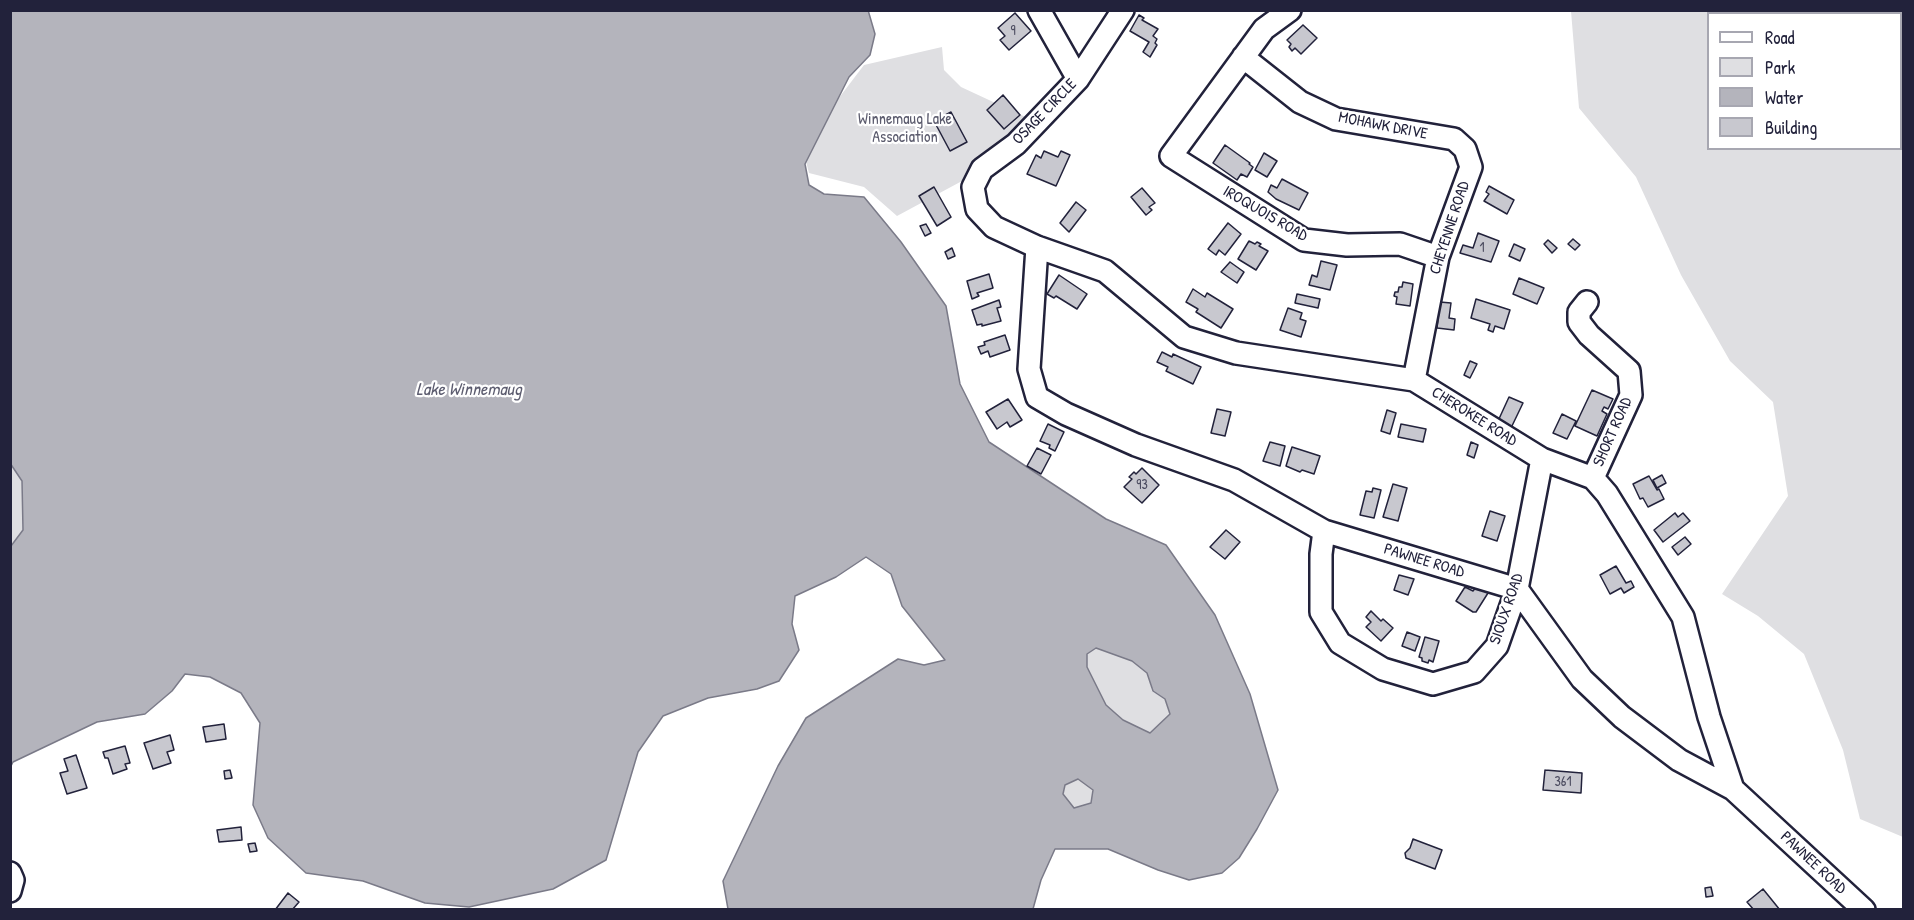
<!DOCTYPE html>
<html>
<head>
<meta charset="utf-8">
<style>
	body { margin:0 }
	#map { position:relative; width:1914px; height:920px; overflow:hidden; background:#fff; font-family:"Patrick Hand",sans-serif }
	canvas { display:block }
	.frame { position:absolute; inset:0; border:12px solid #22223b; pointer-events:none }
	.legend { position:absolute; left:1707px; top:12px; width:195px; height:138px; box-sizing:border-box; background:#fff; border:2px solid #a7a7b1; margin:0; padding:8px 10px; list-style:none; font-size:18px; color:#22223b }
	.legend li { display:flex; align-items:center; gap:12px; height:30px }
	.legend b { width:30px; border:2px solid #a7a7b1 }
</style>
</head>
<body>
<div id="map">
<canvas width="1914" height="920"></canvas>
<div class="frame"></div>
<ul class="legend">
<li><b style="height:8px;background:#fff"></b>Road</li>
<li><b style="height:16px;background:#dfdfe2"></b>Park</li>
<li><b style="height:16px;background:#b4b4bc"></b>Water</li>
<li><b style="height:16px;background:#c8c8cf"></b>Building</li>
</ul>
</div>
<script>
const c = document.querySelector('canvas').getContext('2d');
c.lineJoin = 'round';
function fill(path, color) { c.fillStyle = color; c.fill(path, 'evenodd'); }
const shape = rows => new Path2D(rows.map(r => 'M' + r).join(''));
function trace(path, color, width, dash) { c.strokeStyle = color; c.lineWidth = width; c.lineCap = dash ? 'butt' : 'round'; c.setLineDash(dash || []); c.stroke(path); }
function write(font, color, halo, rows, align = 'center') {
  c.font = font + ' "Patrick Hand",sans-serif'; c.lineWidth = 4.5; c.setLineDash([]); c.textBaseline = 'middle'; c.strokeStyle = halo; c.fillStyle = color; for (const [text, x, y, turn = 0] of rows) {
    c.save(); c.translate(x, y); c.rotate((+turn || 0) * Math.PI / 180); c.textAlign = isNaN(turn) ? turn : align; if (halo) c.strokeText(text, 0, 0); c.fillText(text, 0, 0); c.restore();
  }
}
fill(shape([
	[1571,11,1845,11,1847,13,1708,14,1708,148,1900,148,1901,72,1903,73,1903,837,1860,819,1843,750,1804,654,1758,616,1722,594,1788,496,1773,402,1730,361,1681,275,1636,177,1579,108],
	[942,47,944,70,961,87,1032,120,1014,153,897,216,864,187,809,173,804,154,832,107,864,65],
	[11,463,22,481,23,531,11,545],
	[1096,648,1132,661,1148,673,1152,691,1165,699,1170,714,1150,733,1123,720,1106,705,1087,667,1087,654],
	[1078,779,1093,789,1091,803,1074,808,1063,795,1065,785]
]), '#dfdfe2');
const water = shape([
	[868,10,875,34,870,55,849,77,805,164,809,185,824,194,864,197,901,242,946,306,960,384,989,442,1106,519,1166,545,1215,615,1250,694,1278,790,1257,829,1239,858,1222,873,1189,880,1158,870,1108,849,1055,849,1041,880,1033,909,728,909,723,881,778,766,806,718,898,659,924,665,945,660,902,606,891,574,866,557,836,577,795,596,792,624,799,650,779,681,757,689,708,698,663,716,638,752,606,860,553,889,469,907,425,903,363,881,306,873,268,838,253,805,260,723,241,693,210,677,185,674,172,691,145,714,97,722,13,762,11,766,11,546,23,530,22,481,10,463,11,11,868,10],
	[1096,648,1132,661,1147,673,1153,691,1165,699,1170,714,1150,733,1123,720,1106,705,1087,667,1087,654,1096,648],
	[1078,779,1093,790,1091,803,1074,808,1063,794,1065,785,1078,779]
]);
fill(water, '#b4b4bc');
trace(water, '#7a7a88', 1.5);
trace(shape([
	[1726,10,1726,14]
]), '#7a7a88', 4.5);
const building = shape([
	[1015,13,1031,31,1009,50,1000,40,1005,36,998,28,1015,13],
	[1139,15,1144,18,1142,20,1158,29,1153,36,1157,39,1155,43,1157,45,1150,57,1143,52,1149,42,1130,31,1139,15],
	[1303,25,1317,38,1301,54,1295,48,1292,51,1289,47,1291,44,1287,40,1303,25],
	[1003,95,1020,115,1004,129,987,110,1003,95],
	[951,112,967,142,950,151,934,121,951,112],
	[1225,145,1250,163,1249,164,1253,167,1247,177,1241,174,1237,180,1213,163,1225,145],
	[1044,151,1058,157,1061,151,1070,155,1056,186,1027,174,1036,155,1041,158,1044,151],
	[1264,153,1277,161,1267,177,1255,170,1264,153],
	[1282,179,1308,193,1299,210,1276,199,1268,192,1271,185,1277,188,1282,179],
	[1489,186,1514,200,1507,214,1484,201,1489,194,1486,192,1489,186],
	[934,187,951,217,937,226,919,196,934,187],
	[1142,188,1155,203,1149,207,1152,210,1146,215,1131,197,1142,188],
	[1076,202,1086,210,1069,232,1060,223,1076,202],
	[1228,223,1241,234,1225,255,1219,250,1216,255,1208,249,1228,223],
	[926,224,931,233,925,236,920,226,926,224],
	[1478,233,1499,241,1491,262,1460,253,1463,245,1473,248,1478,233],
	[1573,239,1580,245,1575,250,1568,244,1573,239],
	[1548,240,1557,248,1552,253,1544,244,1548,240],
	[1249,241,1255,244,1257,242,1261,244,1259,246,1268,251,1256,270,1238,259,1249,241],
	[1514,244,1525,249,1520,261,1509,256,1514,244],
	[952,248,955,256,948,259,945,252,952,248],
	[1321,261,1337,265,1330,290,1309,285,1312,275,1317,277,1321,261],
	[1230,262,1244,272,1237,283,1221,272,1230,262],
	[989,274,993,288,977,293,979,296,972,299,967,281,989,274],
	[1059,275,1087,294,1077,309,1056,296,1054,298,1047,294,1059,275],
	[1519,278,1544,288,1537,304,1513,294,1519,278],
	[1403,282,1413,284,1410,306,1396,304,1397,297,1394,296,1395,292,1398,292,1399,287,1402,287,1403,282],
	[1193,289,1205,297,1207,293,1233,309,1221,328,1196,312,1198,309,1186,302,1193,289],
	[1297,294,1320,299,1318,308,1295,303,1297,294],
	[1476,299,1510,310,1504,329,1495,326,1493,332,1488,330,1490,324,1471,318,1476,299],
	[999,300,1001,307,997,308,1001,321,982,326,982,324,977,325,972,310,999,300],
	[1440,302,1451,303,1449,318,1455,319,1454,330,1437,328,1440,302],
	[1288,308,1302,313,1300,319,1306,321,1301,337,1280,330,1288,308],
	[1005,335,1010,350,990,357,988,351,981,354,978,347,985,345,984,342,1005,335],
	[1162,352,1172,357,1173,354,1201,367,1193,384,1166,371,1168,367,1157,362,1162,352],
	[1470,361,1477,364,1470,378,1464,375,1470,361],
	[1592,390,1613,399,1608,409,1604,407,1602,411,1607,414,1597,436,1575,426,1592,390],
	[1509,397,1523,403,1511,428,1498,421,1509,397],
	[1008,399,1022,420,1010,427,1007,422,997,429,986,412,1008,399],
	[1217,409,1231,412,1225,436,1211,433,1217,409],
	[1387,410,1396,413,1390,434,1381,431,1387,410],
	[1562,414,1576,421,1567,439,1553,433,1562,414],
	[1048,424,1064,432,1055,451,1049,448,1050,445,1040,441,1048,424],
	[1401,424,1426,429,1423,442,1398,437,1401,424],
	[1270,442,1285,446,1280,466,1263,461,1270,442],
	[1471,442,1478,445,1474,458,1467,455,1471,442],
	[1292,447,1320,456,1314,474,1302,470,1300,472,1286,466,1292,447],
	[1037,448,1051,455,1041,474,1027,466,1037,448],
	[1142,468,1159,485,1142,503,1124,487,1132,479,1129,477,1134,472,1136,474,1142,468],
	[1662,475,1666,483,1657,488,1653,480,1662,475],
	[1649,476,1657,490,1659,489,1664,499,1648,507,1643,498,1640,499,1633,484,1649,476],
	[1393,484,1407,488,1398,521,1383,517,1393,484],
	[1373,488,1381,490,1374,518,1360,515,1366,491,1372,492,1373,488],
	[1490,511,1505,516,1497,541,1482,536,1490,511],
	[1675,513,1678,517,1683,513,1690,521,1663,542,1654,530,1675,513],
	[1226,530,1240,542,1225,559,1210,547,1226,530],
	[1685,537,1691,544,1678,555,1672,547,1685,537],
	[1616,566,1626,583,1631,581,1634,587,1624,593,1621,588,1610,594,1600,575,1616,566],
	[1399,575,1414,579,1408,595,1394,590,1399,575],
	[1477,586,1488,593,1476,612,1473,612,1456,601,1465,587,1473,591,1477,586],
	[1371,611,1381,621,1383,619,1393,628,1381,641,1366,627,1371,622,1366,617,1371,611],
	[1407,632,1420,637,1415,651,1402,646,1407,632],
	[1425,637,1439,641,1433,662,1429,660,1428,663,1422,661,1422,658,1419,657,1425,637],
	[224,724,226,739,206,742,203,727,224,724],
	[170,735,174,750,167,752,171,763,153,769,144,743,170,735],
	[125,746,130,763,125,764,127,769,113,774,108,758,105,758,103,752,125,746],
	[76,755,87,788,67,794,60,773,68,771,64,759,76,755],
	[230,770,232,778,225,779,224,771,230,770],
	[1545,770,1582,773,1581,793,1543,790,1545,770],
	[241,827,242,840,219,842,217,830,241,827],
	[1413,839,1442,850,1435,869,1406,858,1405,853,1410,848,1413,839],
	[255,843,257,851,250,852,248,844,255,843],
	[1711,887,1713,896,1706,897,1705,888,1711,887],
	[1763,889,1780,910,1754,910,1747,902,1763,889],
	[288,893,299,902,292,910,275,910,288,893]
]);
fill(building, '#c8c8cf');
trace(building, '#22223b', 1.5);
const minor = shape([
	[1039,10,1078,79],
	[1123,10,1078,79,1016,144,982,169,973,187,977,209,994,227,1037,247,1105,271,1184,337,1236,353,1414,380,1542,459,1593,478,1607,494,1683,617,1709,717,1733,789],
	[1290,10,1264,29,1171,156,1304,240,1347,245,1400,244,1438,257],
	[1243,57,1300,102,1336,119,1454,139,1465,149,1471,167,1438,257,1414,380],
	[1037,247,1029,369,1037,397,1066,414,1136,445,1234,480,1324,531,1517,589,1582,679,1622,717,1679,760,1733,789,1864,910],
	[1587,302,1579,312,1579,322,1589,335,1629,371,1631,395,1593,478],
	[1324,531,1321,554,1321,612,1340,643,1383,669,1433,684,1474,672,1497,646,1517,589,1542,459],
	[10,873,13,880,10,891]
]);
trace(minor, '#22223b', 26);
trace(minor, '#fff', 21);
write('14px', '#4c4c60', null, [
	["9",1013,31],
	["1",1482,248],
	["93",1142,485],
	["361",1563,782]
]);
write('16px', '#22223b', '#fff', [
	["OSAGE CIRCLE",1045,112,-46],
	["MOHAWK DRIVE",1383,126,11],
	["IROQUOIS ROAD",1265,214,30],
	["CHEYENNE ROAD",1450,228,-72],
	["CHEROKEE ROAD",1474,417,32],
	["SHORT ROAD",1613,432,-66],
	["PAWNEE ROAD",1424,561,17],
	["SIOUX ROAD",1507,609,-71],
	["PAWNEE ROAD",1813,863,43]
]);
write('16px', '#5b5b6d', '#fff', [
	["Winnemaug Lake",905,120],
	["Association",905,138]
]);
write('italic 18px', '#5c5c6f', '#fff', [
	["Lake Winnemaug",469,390]
]);
</script>
</body>
</html>
